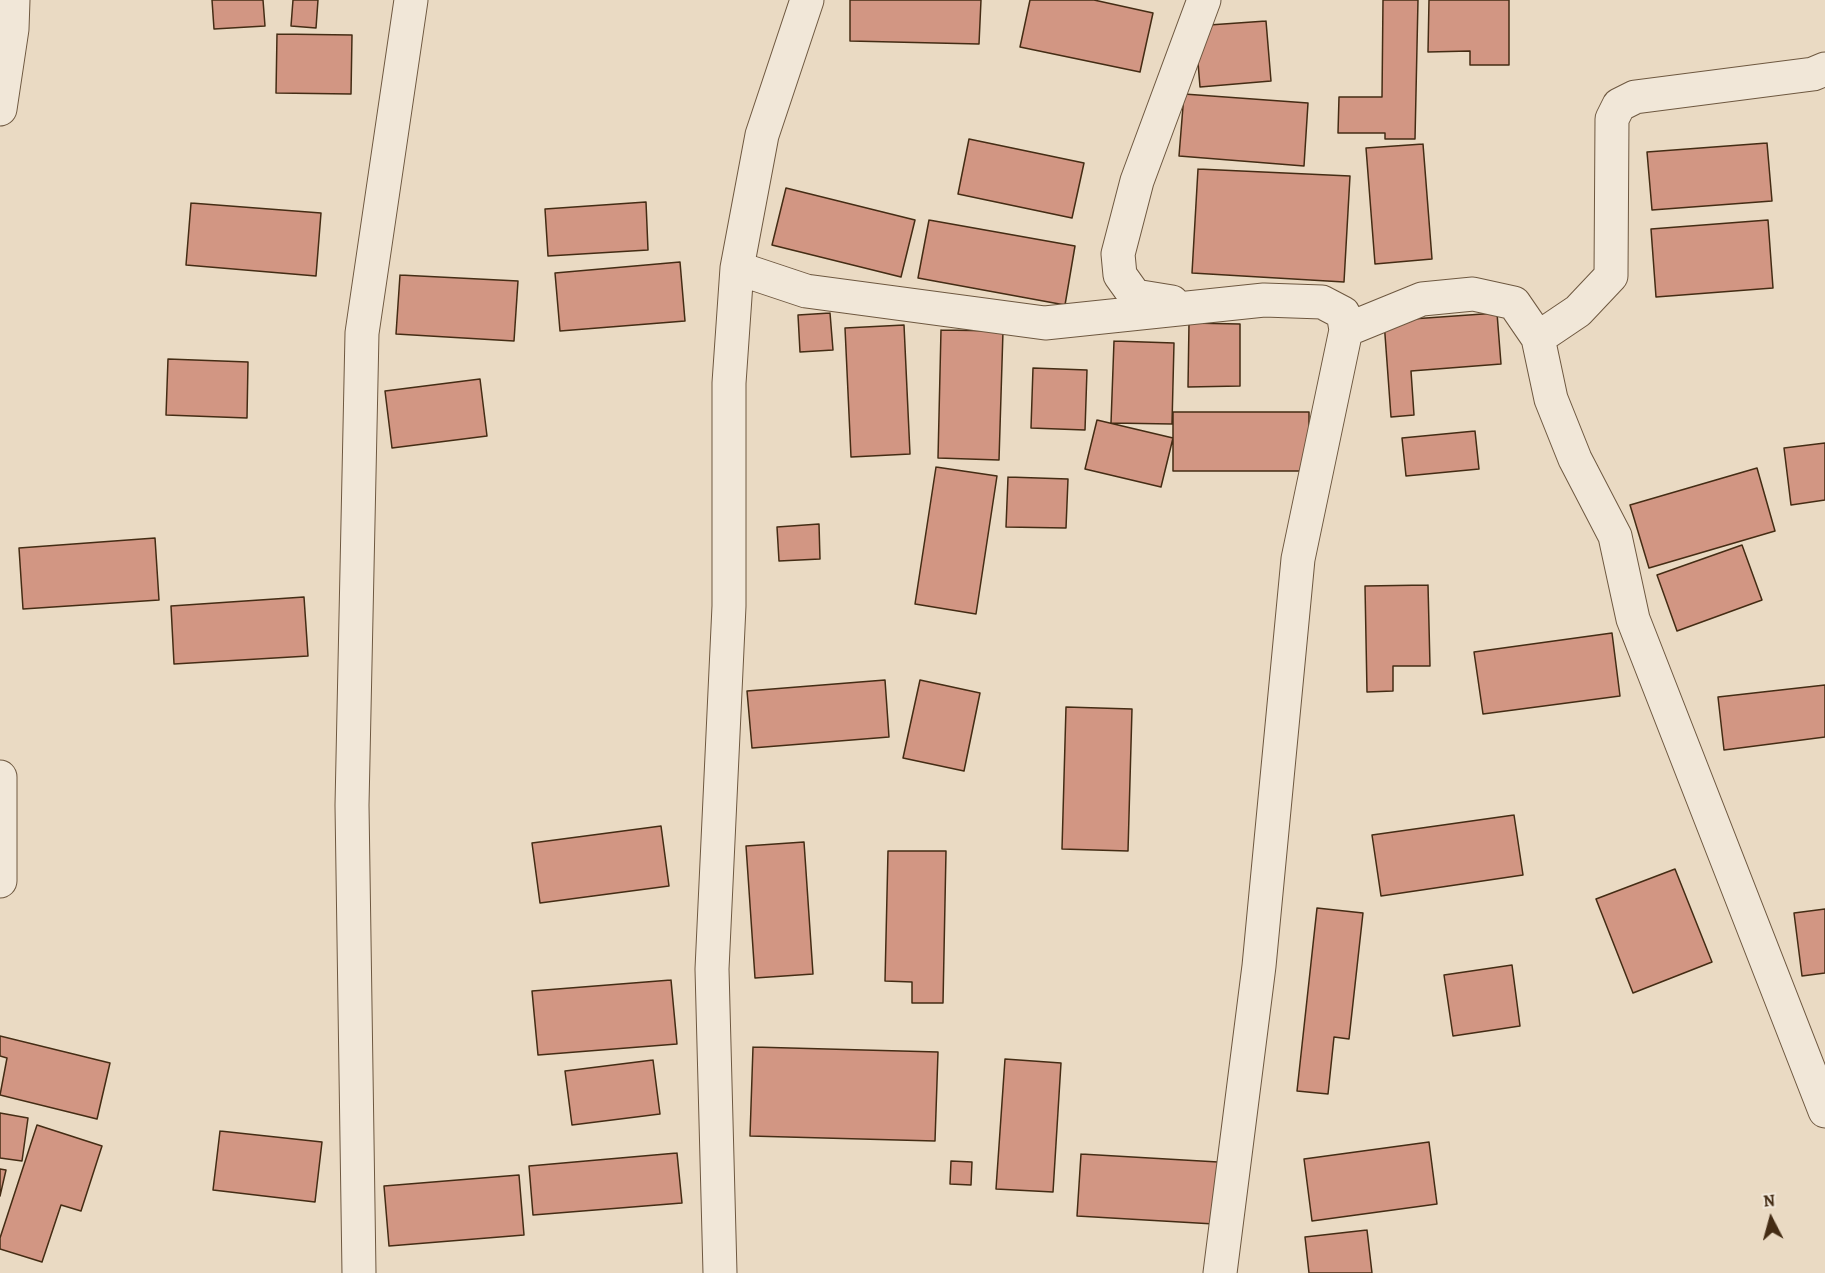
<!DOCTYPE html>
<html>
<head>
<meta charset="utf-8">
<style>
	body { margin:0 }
	#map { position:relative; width:1825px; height:1273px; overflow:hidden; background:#eadac3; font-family:Alegreya,serif }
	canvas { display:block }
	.north { position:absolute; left:1741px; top:1189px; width:60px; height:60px; -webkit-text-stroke:4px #f1e7d8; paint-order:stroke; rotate:354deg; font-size:16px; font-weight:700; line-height:24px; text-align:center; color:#442c14 }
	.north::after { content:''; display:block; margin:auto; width:21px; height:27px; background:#442c14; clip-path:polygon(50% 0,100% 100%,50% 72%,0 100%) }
</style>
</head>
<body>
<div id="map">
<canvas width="1825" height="1273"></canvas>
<div class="north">N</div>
</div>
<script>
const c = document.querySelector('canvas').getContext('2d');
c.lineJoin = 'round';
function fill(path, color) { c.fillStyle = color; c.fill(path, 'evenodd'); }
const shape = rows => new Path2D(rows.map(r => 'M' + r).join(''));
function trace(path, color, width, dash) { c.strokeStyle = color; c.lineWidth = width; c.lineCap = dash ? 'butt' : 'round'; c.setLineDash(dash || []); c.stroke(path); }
const building = shape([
	[212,0,263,0,265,26,214,29,212,0],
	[293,0,318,0,316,28,291,26,293,0],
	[850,0,981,0,979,44,850,41,850,0],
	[1030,0,1094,0,1153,13,1140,72,1020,47,1030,0],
	[1383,0,1418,0,1415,139,1385,139,1385,133,1338,133,1339,97,1382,97,1383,0],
	[1429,0,1509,0,1509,65,1470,65,1470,51,1428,52,1429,0],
	[1266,21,1271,81,1200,87,1195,26,1266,21],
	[277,34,352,35,351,94,276,93,277,34],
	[1184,94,1308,103,1304,166,1179,156,1184,94],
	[969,139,1084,163,1072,218,958,194,969,139],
	[1767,143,1772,201,1652,210,1647,152,1767,143],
	[1423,144,1432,259,1375,264,1366,148,1423,144],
	[1198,169,1350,176,1344,282,1192,273,1198,169],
	[786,188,915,220,901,277,772,245,786,188],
	[646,202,648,250,548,256,545,209,646,202],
	[191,203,321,213,316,276,186,265,191,203],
	[929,220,1075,246,1065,305,918,278,929,220],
	[1768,220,1773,288,1656,297,1651,229,1768,220],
	[680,262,685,321,560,331,555,273,680,262],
	[400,275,518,281,514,341,396,334,400,275],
	[830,313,833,350,800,352,798,315,830,313],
	[1497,313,1501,364,1411,371,1414,415,1391,417,1384,321,1497,313],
	[1189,323,1240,324,1240,386,1188,387,1189,323],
	[904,325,910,454,851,457,845,328,904,325],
	[941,330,1003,331,999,460,938,458,941,330],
	[1114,341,1174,343,1172,424,1111,423,1114,341],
	[168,359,248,362,247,418,166,415,168,359],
	[1033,368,1087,370,1085,430,1031,428,1033,368],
	[480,379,487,436,392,448,385,391,480,379],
	[1173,412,1309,412,1309,471,1173,471,1173,412],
	[1097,420,1173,438,1161,487,1085,469,1097,420],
	[1475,431,1479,469,1406,476,1402,438,1475,431],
	[1825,443,1825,500,1791,505,1784,448,1825,443],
	[936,467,997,476,976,614,915,604,936,467],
	[1757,468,1775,531,1649,568,1630,505,1757,468],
	[1008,477,1068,479,1066,528,1006,527,1008,477],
	[819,524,820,559,779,561,777,527,819,524],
	[155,538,159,600,23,609,19,548,155,538],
	[1742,545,1762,600,1677,631,1657,575,1742,545],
	[1428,585,1430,666,1393,666,1393,691,1367,692,1365,586,1428,585],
	[304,597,308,656,174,664,171,606,304,597],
	[1612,633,1620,696,1483,714,1474,652,1612,633],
	[885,680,889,737,752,748,747,691,885,680],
	[920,680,980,693,964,771,903,758,920,680],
	[1825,685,1825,737,1724,750,1718,697,1825,685],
	[1066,707,1132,709,1128,851,1062,849,1066,707],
	[1514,815,1523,875,1381,896,1372,835,1514,815],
	[661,826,669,886,540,903,532,843,661,826],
	[804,842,813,974,755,978,746,846,804,842],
	[888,851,946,851,943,1003,912,1003,912,982,885,981,888,851],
	[1675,869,1712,962,1633,993,1596,899,1675,869],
	[1317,908,1363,913,1349,1039,1334,1037,1328,1094,1297,1091,1317,908],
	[1825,909,1825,973,1802,976,1794,913,1825,909],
	[1512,965,1520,1026,1453,1036,1444,975,1512,965],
	[671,980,677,1044,538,1055,532,991,671,980],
	[0,1036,110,1063,97,1119,0,1095,7,1058,0,1056,0,1036],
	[753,1047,938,1052,935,1141,750,1136,753,1047],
	[1005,1059,1061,1063,1053,1192,996,1189,1005,1059],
	[653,1060,660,1114,572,1125,565,1071,653,1060],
	[0,1113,28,1118,22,1161,0,1158,0,1113],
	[37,1125,102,1146,81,1211,61,1205,42,1262,0,1249,0,1238,37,1125],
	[220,1131,322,1142,315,1202,213,1190,220,1131],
	[1429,1142,1437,1204,1312,1221,1304,1159,1429,1142],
	[677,1153,682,1203,533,1215,529,1166,677,1153],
	[1081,1154,1218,1162,1214,1224,1077,1216,1081,1154],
	[951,1161,972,1162,971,1185,950,1184,951,1161],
	[0,1169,6,1170,0,1196,0,1169],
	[519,1175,524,1235,389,1246,384,1186,519,1175],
	[1367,1230,1372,1273,1309,1273,1305,1237,1367,1230]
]);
fill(building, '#d29683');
trace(building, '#442c14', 1.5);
const minor = shape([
	[0,109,12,29,13,0],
	[737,268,806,291,1045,323,1264,300,1322,302,1343,313,1346,330,1298,559,1259,966,1220,1273],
	[1172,302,1135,296,1120,275,1118,254,1137,181,1204,0],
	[1346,330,1422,299,1473,294,1514,303,1538,338,1551,399,1575,459,1615,536,1633,619,1825,1111],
	[1538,338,1578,311,1611,276,1612,119,1619,105,1635,97,1813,74,1825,69],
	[0,777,0,881],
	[359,1273,352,805,362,333,411,0],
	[720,1273,712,969,729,606,729,383,737,268,762,135,807,0]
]);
trace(minor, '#6e5840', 35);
trace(minor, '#f1e7d8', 33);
</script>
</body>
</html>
